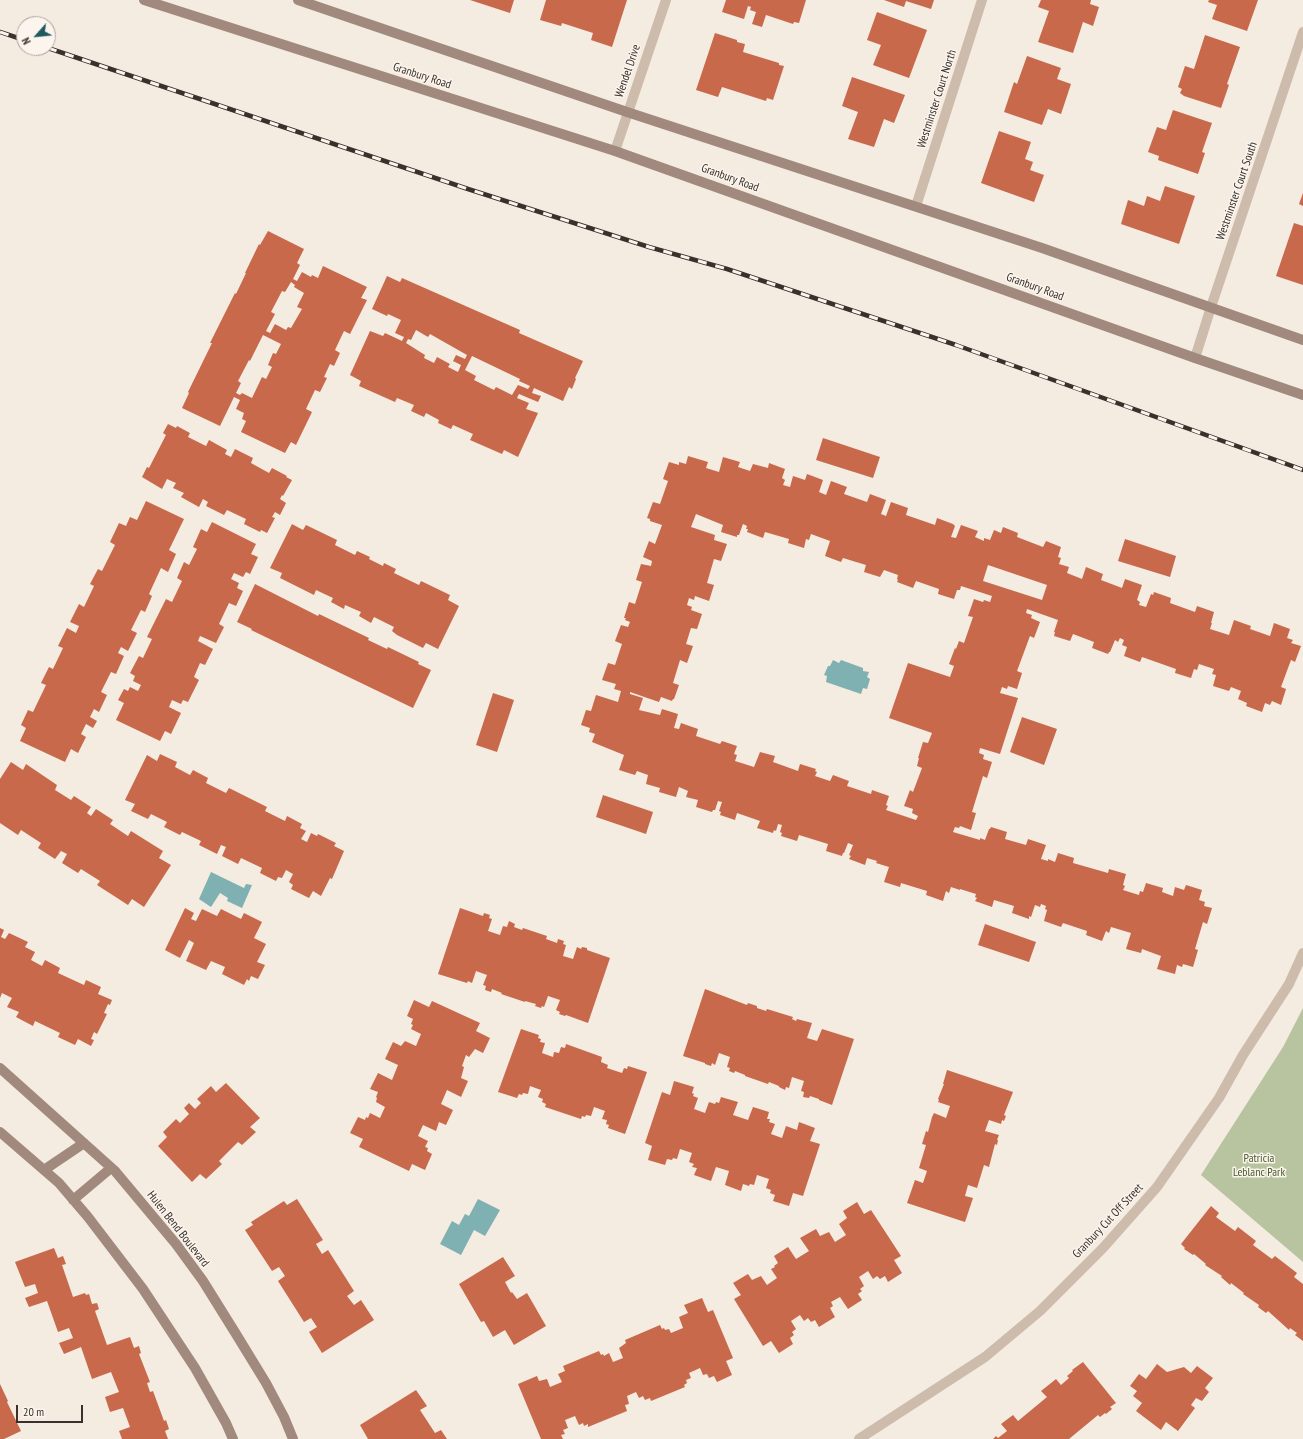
<!DOCTYPE html>
<html>
<head>
<meta charset="utf-8">
<style>
	body { margin:0 }
	#map { position:relative; width:1303px; height:1439px; overflow:hidden; background:#f4ebe1; font-family:"PT Sans Narrow",sans-serif }
	canvas { display:block }
	.north { position:absolute; left:16px; top:16px; width:40px; height:40px; box-sizing:border-box; background:#fbf5ee; border:1px solid #aea6a0; border-radius:50%; rotate:243deg; font-size:11px; font-weight:700; line-height:16px; text-align:center; color:#3b302b }
	.north::after { content:''; display:block; margin:auto; width:14px; height:18px; background:#1f5a5e; clip-path:polygon(50% 0,100% 100%,50% 72%,0 100%) }
	.scale { position:absolute; left:16px; top:1405px; width:67px; height:18px; box-sizing:border-box; border:2px solid #3b302b; border-top:0; padding-left:5px; font-size:12px; line-height:14px; white-space:nowrap; color:#3b302b; -webkit-text-stroke:3px #fbf5ee; paint-order:stroke }
</style>
</head>
<body>
<div id="map">
<canvas width="1303" height="1439"></canvas>
<div class="north">N</div>
<div class="scale">20 m</div>
</div>
<script>
const c = document.querySelector('canvas').getContext('2d');
c.lineJoin = 'round';
function fill(path, color) { c.fillStyle = color; c.fill(path, 'evenodd'); }
const shape = rows => new Path2D(rows.map(r => 'M' + r).join(''));
function trace(path, color, width, dash) { c.strokeStyle = color; c.lineWidth = width; c.lineCap = dash ? 'butt' : 'round'; c.setLineDash(dash || []); c.stroke(path); }
function write(font, color, halo, rows, align = 'center') {
  c.font = font + ' "PT Sans Narrow",sans-serif'; c.lineWidth = 3; c.setLineDash([]); c.textBaseline = 'middle'; c.strokeStyle = halo; c.fillStyle = color; for (const [text, x, y, turn = 0] of rows) {
    c.save(); c.translate(x, y); c.rotate((+turn || 0) * Math.PI / 180); c.textAlign = isNaN(turn) ? turn : align; if (halo) c.strokeText(text, 0, 0); c.fillText(text, 0, 0); c.restore();
  }
}
fill(shape([
	[1303,1008,1303,1262,1201,1175,1283,1047]
]), '#b8c4a0');
fill(shape([
	[833,660,839,663,841,660,863,668,863,671,869,672,867,677,870,679,867,689,863,688,861,694,826,682,827,676,824,675,828,666,830,666],
	[211,872,244,888,246,884,252,885,242,908,227,901,228,898,220,893,211,907,199,899],
	[478,1199,500,1210,485,1236,474,1230,461,1255,440,1244,452,1221,459,1225,465,1214,469,1216]
]), '#7fb0b2');
fill(shape([
	[470,0,514,0,510,13],
	[546,0,627,0,612,47,591,40,593,33,562,23,561,26,540,20],
	[726,0,806,0,799,23,794,22,793,24,766,15,762,27,752,24,756,12,750,10,751,7,748,6,744,19,722,12],
	[884,0,934,0,931,9,906,1,904,7],
	[1041,0,1091,0,1090,4,1099,7,1093,26,1083,22,1073,53,1038,42,1049,11,1038,7],
	[1209,0,1258,0,1247,31,1212,19,1217,5,1208,2],
	[877,12,927,30,909,78,873,65,881,45,867,40],
	[715,33,737,40,737,42,745,44,743,52,779,63,779,65,784,66,773,100,767,98,766,101,722,87,718,97,696,90],
	[1205,35,1240,47,1227,84,1229,85,1221,108,1184,96,1180,93,1182,89,1178,87,1185,66,1194,69],
	[1027,56,1061,68,1057,79,1071,84,1061,114,1048,109,1042,125,1004,112,1014,82,1017,84],
	[852,77,905,95,894,123,884,119,874,147,848,139,858,112,842,106],
	[1173,110,1212,123,1202,152,1205,153,1198,174,1158,160,1159,156,1148,152,1157,127,1166,130],
	[999,131,1031,142,1025,159,1033,162,1030,170,1044,175,1034,202,981,183],
	[1165,186,1195,196,1179,244,1121,224,1128,200,1144,206,1147,196,1160,201],
	[1303,193,1303,206,1299,204],
	[1294,223,1303,226,1303,285,1276,276],
	[268,231,304,249,297,263,300,265,293,279,297,281,302,272,311,277,312,275,318,278,323,266,367,287,361,298,367,300,350,334,344,331,335,350,340,353,334,366,330,364,324,377,327,378,320,392,315,390,306,409,312,412,296,445,291,442,285,453,241,432,246,421,242,419,244,413,236,409,240,400,234,397,220,426,182,408,189,393,188,392,212,343,210,343,235,293,236,294,246,273,245,273,259,244,260,245],
	[291,282,295,285,294,287,304,293,297,307,302,309,291,328,288,327,286,330,275,324,270,333,266,331,275,314,271,312,282,291,285,292],
	[263,335,281,344,276,354,273,353,268,365,272,367,266,379,262,377,252,398,242,393,240,395,236,393,241,383,238,381,249,360,250,361],
	[387,276,400,282,402,278,520,330,519,333,583,361,575,378,576,379,572,389,569,387,563,401,534,388,532,393,541,396,538,402,519,394,517,398,529,403,526,409,538,413,518,457,504,450,502,454,470,440,473,434,453,425,451,429,438,423,439,420,426,413,424,417,411,411,414,405,397,398,395,402,359,386,361,381,350,375,370,331,383,336,385,333,402,341,404,337,395,333,401,320,388,314,387,316,372,309],
	[416,330,428,337,430,334,467,355,465,359,456,355,453,361,461,365,458,372,448,367,450,364,437,357,434,363,424,358,425,355,406,343,408,339,411,340],
	[472,356,520,379,519,381,530,386,528,389,518,385,512,395,496,387,494,390,474,380,476,376,465,370],
	[168,424,176,428,177,426,190,433,188,437,206,446,209,440,227,450,225,454,231,457,235,449,253,458,251,463,269,473,272,468,287,476,286,477,292,480,283,496,282,495,280,499,286,503,280,515,275,512,272,517,275,518,267,533,261,530,260,532,244,524,246,519,227,510,224,515,206,506,208,502,203,499,199,507,181,497,184,493,173,488,176,483,167,479,162,489,142,477,147,467,149,468,166,435,163,433],
	[823,438,880,457,873,478,816,460],
	[688,456,708,462,706,468,719,472,723,457,740,462,738,467,750,471,753,464,768,468,769,463,785,469,782,478,785,480,783,485,790,487,793,476,805,480,807,474,823,480,819,492,826,495,831,481,847,487,844,494,867,502,870,494,886,500,881,514,886,516,891,502,908,508,906,515,935,525,937,518,953,524,955,526,951,537,956,538,961,525,978,531,975,537,984,541,984,538,990,540,994,530,1001,533,1003,527,1018,533,1017,537,1043,547,1046,541,1061,547,1058,557,1061,558,1059,564,1069,567,1067,573,1082,579,1086,567,1103,574,1101,580,1122,588,1125,579,1142,585,1137,600,1140,602,1139,605,1146,607,1151,594,1153,595,1154,592,1171,598,1170,603,1195,612,1197,606,1214,612,1211,623,1212,623,1210,629,1229,635,1234,620,1251,626,1250,629,1270,636,1274,623,1290,629,1287,638,1293,640,1291,643,1301,646,1295,662,1291,660,1281,687,1286,689,1281,705,1272,701,1270,705,1265,703,1262,712,1246,706,1247,703,1238,699,1241,691,1231,687,1229,691,1213,686,1216,675,1212,674,1214,669,1199,664,1197,670,1194,669,1191,678,1175,673,1176,669,1142,657,1140,662,1124,656,1127,647,1122,645,1124,640,1120,638,1118,642,1115,640,1110,652,1109,652,1108,654,1092,648,1094,642,1073,634,1070,641,1054,636,1055,632,1054,632,1058,620,1027,609,1026,613,1032,615,1031,618,1040,622,1034,638,1030,636,1017,671,1022,673,1017,689,1008,686,1007,689,1002,687,1000,693,1018,698,1000,754,980,748,979,753,984,755,983,759,992,762,987,778,983,776,972,812,976,813,971,830,960,826,959,828,955,827,953,832,980,840,980,838,985,840,989,829,990,829,991,827,1007,832,1005,839,1026,845,1028,839,1046,845,1041,859,1048,861,1048,859,1055,862,1058,853,1074,858,1073,863,1108,873,1109,869,1126,874,1123,885,1125,886,1123,890,1139,895,1140,891,1143,892,1146,883,1163,888,1162,892,1173,896,1175,887,1184,890,1186,885,1202,890,1199,900,1205,902,1204,906,1212,908,1207,924,1203,922,1195,949,1198,950,1193,967,1183,964,1182,967,1177,965,1175,974,1157,969,1161,956,1142,949,1141,953,1126,949,1131,933,1111,927,1109,933,1106,931,1102,941,1086,935,1087,931,1063,923,1061,927,1044,921,1047,910,1045,909,1046,906,1041,904,1040,907,1035,905,1031,917,1029,916,1029,919,1012,913,1014,906,994,900,992,907,975,901,977,898,975,897,976,894,960,889,960,890,951,887,949,893,946,891,943,901,926,895,927,891,901,883,900,887,884,882,889,867,876,863,877,861,867,858,865,865,849,859,851,856,849,855,853,845,848,843,844,853,843,853,842,856,826,851,828,844,799,835,797,841,781,836,782,833,780,832,782,825,778,824,776,831,774,830,773,833,757,828,760,821,737,813,735,820,720,815,721,812,719,811,722,802,718,801,715,810,713,810,712,812,696,807,698,800,686,797,688,791,679,787,676,797,659,792,660,788,646,784,648,775,637,771,635,775,619,770,624,755,592,742,595,734,589,732,590,728,581,725,586,710,591,711,596,695,618,702,621,691,614,689,616,684,602,680,608,663,615,665,622,644,615,641,621,625,628,627,630,622,625,620,626,618,624,618,629,602,635,604,642,582,636,580,641,564,651,566,652,561,643,557,649,541,655,544,662,525,650,521,650,519,647,518,653,502,660,504,668,481,663,479,669,462,679,465,679,462,686,464],
	[696,514,723,525,721,532,737,537,737,535,739,535,743,524,747,526,746,529,748,529,747,532,763,538,765,532,789,539,788,543,804,548,806,539,809,540,811,534,830,541,825,556,841,562,843,558,866,565,864,572,880,577,884,570,898,575,897,579,898,580,897,582,913,588,916,581,939,589,938,594,954,599,957,590,960,590,961,586,992,596,990,602,984,600,983,602,974,599,968,616,973,617,964,643,959,641,956,649,955,648,949,664,954,666,950,677,908,663,889,718,932,733,928,743,923,742,918,758,919,758,917,766,922,768,913,792,910,790,904,806,913,809,912,813,918,816,916,820,886,810,888,806,886,805,889,796,872,790,871,794,847,786,849,781,833,775,830,781,815,776,817,772,815,771,816,769,800,764,798,771,773,762,775,756,760,752,754,767,735,761,737,755,734,754,737,746,722,741,720,744,696,736,698,729,681,723,679,729,674,728,678,714,662,709,660,715,639,710,643,698,630,694,630,692,659,702,661,697,672,701,673,699,674,699,679,685,673,683,680,660,687,663,693,646,686,644,691,628,697,629,702,614,691,610,692,607,687,605,689,598,694,600,695,596,709,601,714,585,707,583,714,559,721,561,727,544,714,540,715,535,691,527],
	[988,565,1047,585,1042,600,983,581],
	[146,501,184,519,169,550,176,554,168,572,161,568,149,594,152,596,145,612,141,610,131,630,137,633,128,651,121,647,118,653,124,656,116,674,111,672,101,692,107,695,99,712,94,709,90,717,97,721,93,728,86,724,81,734,86,737,78,753,71,749,65,762,20,741,26,728,21,725,28,710,33,712,46,685,41,683,49,667,53,669,63,648,58,646,67,628,76,633,79,626,70,622,79,604,84,607,94,586,90,584,98,569,102,571,115,545,110,542,119,523,126,526,130,517,137,520],
	[212,522,256,544,251,554,258,557,250,574,246,572,243,577,234,573,231,579,239,583,237,588,243,591,236,606,229,603,219,624,224,627,216,643,200,636,198,641,213,649,205,665,200,663,194,677,199,680,188,702,183,700,181,704,172,700,169,707,181,713,171,734,165,731,160,741,116,720,124,703,118,700,124,689,128,691,130,687,138,691,141,685,133,681,135,676,130,673,139,656,143,658,152,639,147,637,166,599,172,602,182,581,177,578,184,562,189,565,197,549,193,547,201,529,207,532],
	[292,524,303,530,306,525,337,540,335,545,355,555,357,551,370,557,369,559,383,566,384,563,396,569,394,573,419,585,421,581,450,595,448,600,459,606,438,649,426,643,423,648,397,635,392,631,394,627,374,617,371,623,359,616,361,612,345,605,344,609,331,602,333,598,316,590,314,595,280,578,282,573,270,568],
	[1125,539,1176,556,1170,577,1118,561],
	[255,584,318,616,319,614,369,638,368,640,387,649,388,647,419,662,418,664,431,670,413,708,251,630,252,629,237,622],
	[493,693,514,700,497,752,476,745],
	[1022,717,1057,729,1044,765,1010,752],
	[160,754,177,762,175,767,190,775,193,770,208,778,206,783,226,793,229,788,267,807,265,811,285,821,287,816,302,824,300,828,306,831,301,839,307,842,311,833,317,836,318,834,336,843,334,846,344,851,332,879,330,878,321,896,313,891,309,898,291,889,293,885,289,882,293,874,286,870,282,878,278,877,276,881,260,873,262,868,241,858,238,864,222,856,226,847,221,845,217,854,199,845,201,841,182,832,180,835,164,827,167,822,151,814,148,819,131,811,135,804,125,800,147,755,157,761],
	[11,762,23,770,26,764,57,785,55,790,71,800,74,796,91,807,87,813,91,816,96,809,113,820,110,824,128,836,131,831,163,851,159,858,171,865,144,907,132,899,128,905,97,885,100,881,81,869,78,873,62,863,67,854,61,851,55,859,38,848,41,843,21,830,18,835,0,823,0,779],
	[603,795,653,812,646,834,596,817],
	[185,908,194,913,191,919,196,921,202,909,217,916,221,909,241,919,244,913,262,922,254,938,266,944,257,962,265,965,258,979,251,976,249,981,247,979,244,985,222,974,225,967,211,961,206,970,186,961,194,943,189,940,180,958,165,950],
	[460,908,483,916,484,913,490,915,489,918,492,919,488,931,500,935,503,926,507,927,509,921,515,924,514,927,522,930,523,928,547,936,546,939,557,943,558,939,564,941,563,944,566,945,563,956,573,959,577,947,581,949,582,947,587,948,587,950,610,958,588,1023,566,1015,565,1016,559,1014,560,1012,556,1010,560,1000,548,996,544,1007,542,1006,541,1008,535,1006,536,1004,525,1001,525,1002,501,994,502,993,492,989,491,992,485,990,486,986,483,985,487,975,476,971,472,983,468,981,467,983,438,974],
	[985,924,1036,942,1029,962,978,945],
	[0,928,4,930,1,937,5,939,9,933,28,942,25,947,35,952,31,960,42,966,45,960,60,968,58,973,84,985,86,980,101,987,98,994,112,1000,110,1005,108,1004,104,1013,107,1014,97,1034,94,1032,91,1039,94,1040,91,1046,78,1039,75,1045,58,1037,60,1033,35,1021,33,1026,16,1017,19,1012,7,1007,12,998,2,993,0,998],
	[705,989,747,1005,748,1003,757,1006,757,1008,766,1011,767,1009,793,1017,792,1019,796,1021,797,1019,812,1023,807,1038,817,1041,822,1029,854,1039,832,1105,819,1100,819,1099,810,1096,809,1098,803,1097,804,1092,801,1091,804,1081,792,1077,789,1088,786,1087,785,1090,779,1087,779,1086,769,1082,768,1084,745,1076,745,1075,735,1071,734,1073,729,1071,730,1068,727,1067,730,1057,719,1053,715,1065,712,1063,711,1066,705,1064,705,1063,683,1056],
	[414,1000,429,1007,432,1001,480,1023,476,1031,490,1038,483,1053,475,1049,469,1057,466,1055,462,1066,464,1067,461,1078,468,1081,461,1097,447,1090,441,1104,453,1110,446,1125,439,1122,436,1131,423,1125,418,1136,428,1141,425,1147,428,1148,427,1151,432,1154,425,1170,412,1164,409,1171,359,1147,363,1139,350,1133,358,1117,365,1120,366,1117,368,1118,370,1113,380,1118,385,1107,376,1102,377,1098,376,1097,378,1092,370,1089,378,1073,392,1080,398,1065,385,1059,393,1042,401,1046,405,1041,416,1046,421,1034,411,1029,413,1025,411,1024,413,1019,407,1016],
	[521,1029,539,1035,538,1038,541,1039,540,1042,545,1043,542,1053,553,1057,554,1052,559,1053,561,1047,565,1048,566,1044,602,1057,601,1062,608,1065,607,1068,622,1073,624,1068,627,1069,628,1066,647,1072,625,1134,608,1128,609,1125,606,1124,607,1120,602,1119,605,1111,594,1107,591,1116,586,1115,585,1117,582,1116,581,1119,545,1107,546,1104,542,1102,543,1099,538,1097,541,1090,530,1086,528,1094,523,1093,522,1095,519,1094,517,1098,498,1092],
	[947,1070,1013,1092,1004,1115,1006,1116,1004,1121,1002,1120,1001,1124,989,1120,985,1131,999,1135,997,1140,998,1140,997,1145,995,1144,989,1167,984,1165,977,1188,968,1185,965,1196,973,1198,965,1222,907,1203,915,1180,923,1183,927,1171,919,1168,926,1145,922,1144,926,1131,928,1132,932,1117,934,1113,946,1118,950,1106,938,1102,939,1100,938,1099,944,1084,943,1084],
	[674,1081,694,1087,692,1093,694,1094,693,1096,698,1098,694,1109,705,1113,709,1102,715,1104,716,1102,719,1103,721,1097,738,1102,733,1115,748,1120,753,1107,769,1112,767,1119,770,1119,769,1122,775,1124,771,1134,782,1138,786,1126,797,1130,799,1122,815,1128,810,1141,820,1144,803,1196,793,1193,789,1206,773,1201,775,1195,770,1193,771,1190,766,1188,769,1179,757,1175,754,1185,750,1184,749,1186,743,1184,741,1191,725,1185,729,1171,716,1167,711,1181,694,1175,697,1168,692,1167,694,1164,689,1162,692,1153,680,1149,677,1159,673,1158,672,1160,667,1159,665,1165,648,1160,652,1146,645,1143,662,1092,670,1095],
	[226,1083,260,1118,250,1127,256,1132,242,1145,238,1142,219,1161,222,1164,206,1179,200,1174,192,1182,158,1146,167,1137,163,1132,176,1119,180,1123,189,1114,184,1108,189,1103,195,1109,201,1103,197,1099,211,1086,216,1092],
	[297,1199,323,1240,316,1244,322,1254,328,1250,354,1291,347,1296,354,1305,361,1300,374,1320,322,1353,309,1332,317,1327,311,1318,304,1322,278,1281,285,1276,279,1267,272,1271,245,1230,253,1225,251,1222,284,1201,287,1205],
	[857,1202,864,1214,871,1210,901,1256,894,1260,902,1273,888,1282,885,1276,880,1279,877,1276,873,1279,868,1271,859,1277,864,1286,860,1289,862,1291,858,1294,862,1300,848,1309,840,1297,831,1302,833,1306,830,1308,835,1317,819,1327,815,1320,811,1322,808,1318,804,1321,800,1315,791,1321,796,1329,792,1332,794,1335,790,1338,793,1344,779,1353,771,1341,763,1346,734,1299,741,1295,733,1283,748,1274,752,1280,761,1276,767,1285,777,1278,771,1269,775,1267,774,1266,778,1263,774,1256,788,1247,796,1259,809,1251,800,1238,816,1229,820,1236,829,1232,835,1242,846,1235,839,1224,847,1218,843,1211],
	[1211,1206,1219,1213,1216,1217,1235,1231,1238,1227,1256,1241,1253,1245,1272,1259,1275,1256,1297,1273,1294,1277,1303,1284,1303,1341,1295,1335,1297,1333,1290,1328,1289,1330,1268,1311,1266,1313,1258,1307,1259,1305,1243,1294,1244,1293,1231,1283,1230,1285,1221,1277,1222,1276,1205,1265,1206,1264,1194,1254,1193,1255,1184,1249,1185,1248,1181,1244],
	[54,1248,58,1258,63,1256,66,1264,62,1265,73,1297,85,1293,86,1295,89,1294,92,1304,97,1303,99,1309,95,1311,107,1345,130,1337,134,1348,139,1346,141,1353,139,1354,150,1382,147,1383,150,1392,153,1391,164,1421,166,1420,169,1429,165,1431,168,1439,122,1439,119,1431,130,1427,123,1408,110,1412,105,1397,119,1392,111,1372,92,1379,81,1347,64,1354,59,1343,73,1338,69,1328,58,1332,47,1301,29,1307,25,1298,38,1293,35,1284,25,1287,15,1262],
	[503,1257,515,1276,505,1282,511,1293,512,1292,517,1299,527,1293,546,1326,514,1345,505,1330,493,1337,484,1321,481,1322,459,1284],
	[702,1298,708,1312,713,1310,733,1358,726,1361,732,1375,717,1382,714,1376,709,1378,707,1374,703,1375,700,1368,689,1373,691,1378,686,1380,687,1383,684,1385,685,1387,651,1401,650,1398,645,1400,643,1396,639,1398,636,1392,627,1396,629,1404,625,1405,627,1411,588,1427,588,1424,584,1426,583,1423,579,1425,575,1416,565,1420,568,1428,563,1430,565,1434,561,1435,563,1439,541,1439,518,1384,537,1376,539,1381,547,1379,550,1387,562,1382,558,1374,565,1371,563,1366,599,1351,601,1355,603,1354,604,1356,609,1353,613,1362,623,1358,619,1348,626,1343,625,1340,660,1325,662,1329,664,1328,665,1330,669,1329,671,1333,683,1328,679,1317,688,1313,684,1305],
	[1083,1362,1116,1403,1110,1407,1112,1409,1106,1414,1105,1413,1100,1417,1098,1415,1069,1439,993,1439,996,1436,998,1438,1007,1431,1001,1424,1013,1415,1018,1421,1047,1397,1041,1391,1056,1379,1061,1385,1069,1378,1067,1376,1073,1371,1072,1370],
	[1157,1364,1167,1372,1184,1367,1191,1373,1197,1366,1213,1378,1205,1388,1209,1392,1202,1401,1196,1398,1191,1405,1195,1408,1178,1431,1166,1422,1161,1430,1136,1411,1142,1403,1133,1396,1137,1391,1130,1386,1139,1374,1146,1379],
	[0,1384,8,1401,7,1402,21,1431,4,1439,0,1439],
	[416,1390,427,1406,420,1410,435,1433,441,1430,447,1439,368,1439,360,1425]
]), '#c8694b');
trace(shape([
	[615,151,666,0],
	[916,206,982,0],
	[1195,358,1211,307,1303,32],
	[859,1439,985,1357,1040,1311,1103,1248,1157,1187,1219,1098,1243,1055,1289,984,1303,953]
]), '#cdbbac', 10);
trace(shape([
	[144,0,615,151,1195,358,1303,395],
	[298,0,627,112,1042,248,1303,340],
	[0,1068,115,1171,176,1244,203,1281,236,1334,266,1383,284,1417,293,1439],
	[0,1132,59,1183,88,1217,143,1289,195,1368,226,1423,233,1439],
	[44,1170,84,1143],
	[73,1200,111,1168]
]), '#a18a7d', 10);
const rail = shape([
	[0,32,24,40],
	[48,48,468,189,649,247,727,269,956,345,1303,470]
]);
trace(rail, '#3b302b', 4.5);
trace(rail, '#fbf5ee', 3, [9]);
write('12px', '#3b302b', '#fbf5ee', [
	["Wendel Drive",628,71,-71],
	["Granbury Road",422,76,18],
	["Westminster Court North",937,99,-72],
	["Granbury Road",730,178,20],
	["Westminster Court South",1237,191,-71],
	["Granbury Road",1035,287,20],
	["Granbury Cut Off Street",1108,1221,-47],
	["Hulen Bend Boulevard",178,1229,52]
]);
write('12px', '#4a5a2e', '#fbf5ee', [
	["Patricia",1259,1159],
	["Leblanc Park",1259,1173]
]);
</script>
</body>
</html>
